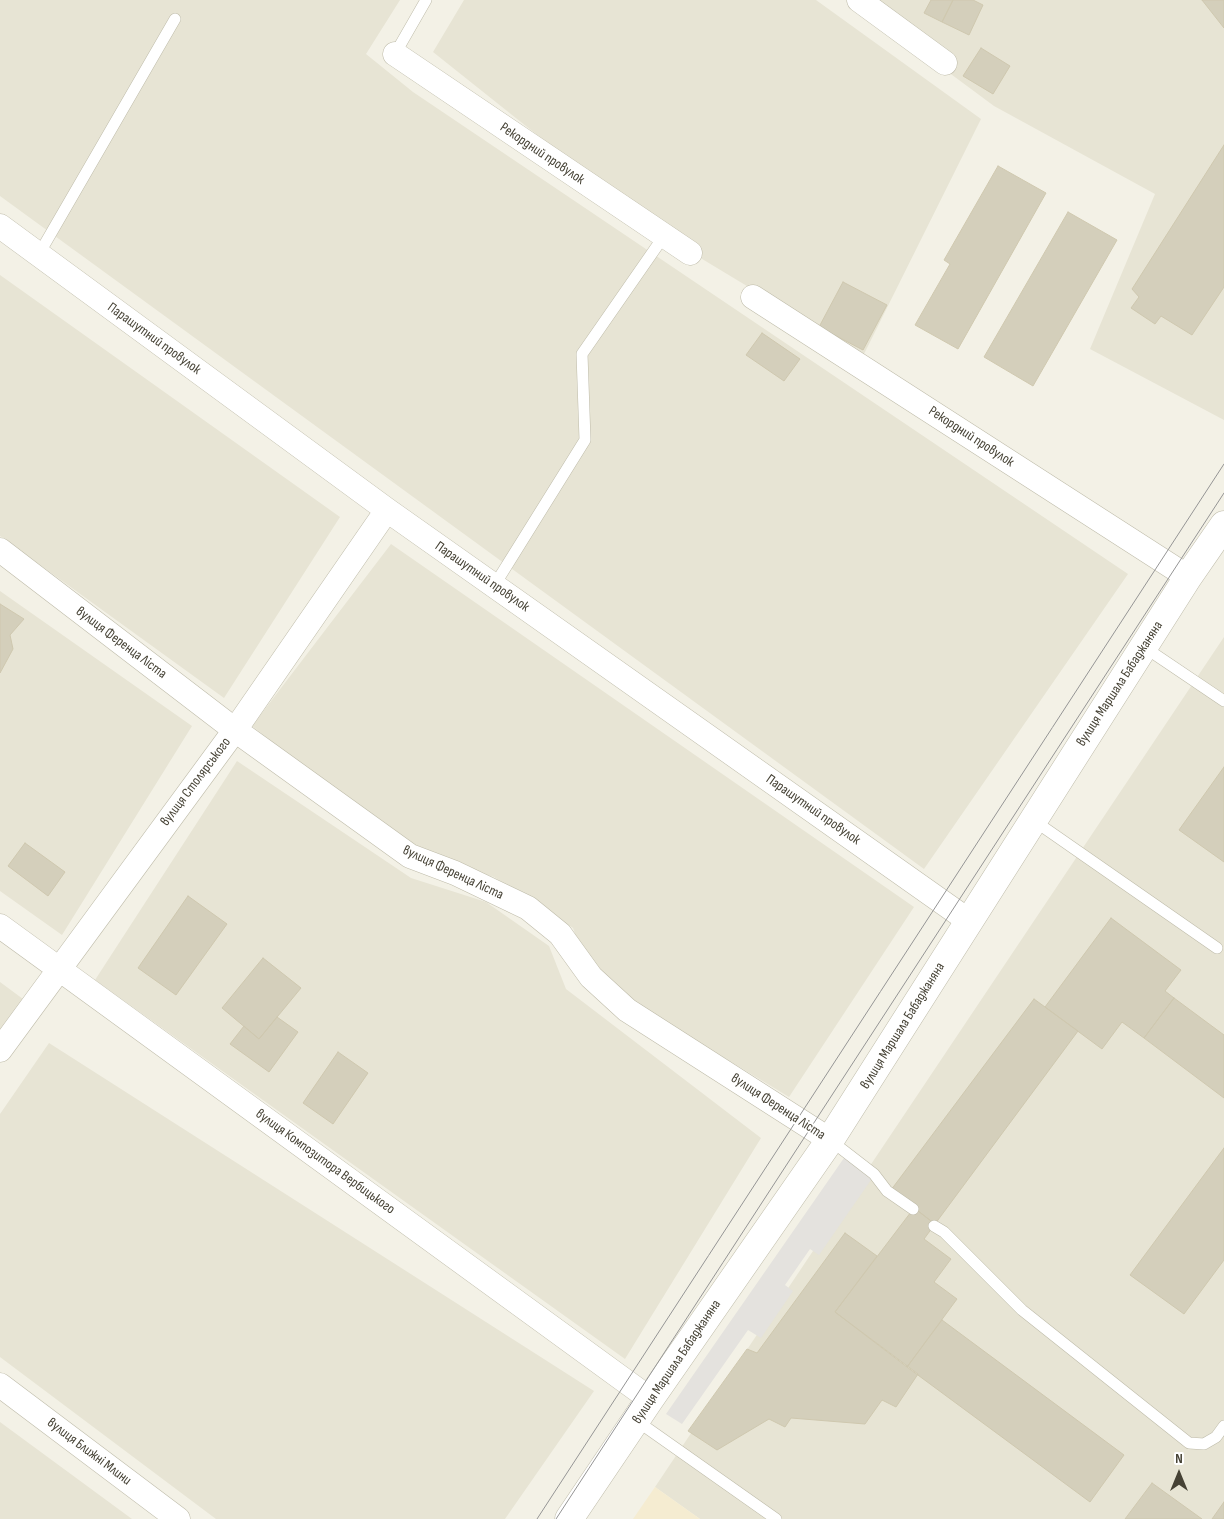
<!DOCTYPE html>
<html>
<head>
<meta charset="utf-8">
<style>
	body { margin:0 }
	#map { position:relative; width:1224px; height:1519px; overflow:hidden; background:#f3f1e6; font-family:"Sofia Sans Condensed",sans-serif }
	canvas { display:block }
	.north { position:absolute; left:1154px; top:1449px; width:50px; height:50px; -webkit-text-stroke:4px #fff; paint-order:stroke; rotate:0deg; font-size:14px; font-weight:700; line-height:20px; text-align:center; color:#464235 }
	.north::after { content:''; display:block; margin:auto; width:18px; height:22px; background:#464235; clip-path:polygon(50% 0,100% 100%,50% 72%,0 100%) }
</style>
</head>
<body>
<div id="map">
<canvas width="1224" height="1519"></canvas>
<div class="north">N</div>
</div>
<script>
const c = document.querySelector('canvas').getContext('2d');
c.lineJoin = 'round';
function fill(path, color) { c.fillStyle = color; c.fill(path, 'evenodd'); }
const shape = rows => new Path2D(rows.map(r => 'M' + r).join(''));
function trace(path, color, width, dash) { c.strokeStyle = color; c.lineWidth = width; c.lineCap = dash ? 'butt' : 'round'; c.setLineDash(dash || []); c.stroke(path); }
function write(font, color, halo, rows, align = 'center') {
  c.font = font + ' "Sofia Sans Condensed",sans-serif'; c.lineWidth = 4; c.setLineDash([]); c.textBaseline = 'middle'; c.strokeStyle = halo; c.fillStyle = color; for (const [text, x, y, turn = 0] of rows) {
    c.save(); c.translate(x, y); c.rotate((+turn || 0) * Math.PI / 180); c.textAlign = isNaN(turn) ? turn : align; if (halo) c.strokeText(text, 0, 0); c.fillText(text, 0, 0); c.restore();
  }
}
fill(shape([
	[0,0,400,0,366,54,413,92,1128,574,924,869,0,196],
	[464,0,816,0,981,119,863,356,664,236,433,52],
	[851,0,1224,0,1224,420,1090,349,1155,194,994,106],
	[0,275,340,517,224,698,0,536],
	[391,544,914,907,789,1097,591,977,573,928,494,877,413,852,252,726],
	[0,591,192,726,62,935,0,891],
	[1224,637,1224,1519,700,1519,655,1487],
	[237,761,411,878,486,902,549,946,566,989,761,1138,625,1359,95,980],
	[0,982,23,999,0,1033],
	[49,1043,594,1391,505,1519,216,1519,0,1357,0,1114],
	[0,1422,132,1519,0,1519]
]), '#e7e4d4');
fill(shape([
	[655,1487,700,1519,633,1519]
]), '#f5ecd1');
fill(shape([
	[844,1158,873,1177,819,1255,810,1249,785,1285,793,1291,761,1338,748,1330,682,1424,666,1414]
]), '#e4e2de');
const building = shape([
	[931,0,953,0,942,22,924,13,931,0],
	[953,0,973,0,983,5,969,35,942,22,953,0],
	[1202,0,1224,0,1224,28,1202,0],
	[981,48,1010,66,993,94,963,76,981,48],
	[1224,145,1224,287,1192,335,1161,316,1155,324,1131,308,1139,297,1132,289,1224,145],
	[998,166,1046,193,958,349,915,325,950,264,944,260,998,166],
	[1068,212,1117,240,1033,386,984,357,1068,212],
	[843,282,887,305,863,350,819,327,843,282],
	[762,333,800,359,784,381,746,355,762,333],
	[0,604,24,619,10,635,13,649,0,673,0,604],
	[1224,767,1224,862,1179,830,1224,767],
	[25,843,65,872,48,896,8,866,25,843],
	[188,896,227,924,176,995,138,968,188,896],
	[1111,918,1181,970,1165,991,1174,998,1144,1038,1122,1022,1102,1049,1045,1007,1111,918],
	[263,958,301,988,259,1039,222,1008,263,958],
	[1174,998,1224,1035,1224,1098,1144,1038,1174,998],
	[1034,999,1078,1031,935,1224,891,1190,1034,999],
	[277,1017,298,1032,269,1072,230,1044,244,1026,259,1039,277,1017],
	[338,1052,368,1073,333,1124,303,1103,338,1052],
	[1224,1148,1224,1260,1184,1314,1130,1275,1224,1148],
	[914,1208,935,1224,924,1239,951,1259,934,1282,957,1299,907,1367,835,1312,914,1208],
	[845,1233,877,1256,835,1312,918,1374,896,1407,882,1400,865,1424,791,1418,785,1427,769,1419,717,1450,688,1431,747,1349,757,1353,845,1233],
	[942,1320,1124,1455,1090,1502,907,1367,942,1320],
	[1152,1483,1202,1519,1125,1519,1152,1483],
	[1224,1502,1224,1519,1212,1519,1224,1502]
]);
fill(building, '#d4cfbb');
trace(building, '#cfc8af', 1);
const service = shape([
	[395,54,426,0],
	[39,254,175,19],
	[494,586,585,440,582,354,664,236],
	[1144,647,1224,701],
	[1033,820,1217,948],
	[830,1140,874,1174,887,1191,913,1209],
	[934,1226,944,1232,1022,1310,1189,1443,1204,1444,1216,1437,1224,1426],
	[637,1421,776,1519]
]);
const minor = shape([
	[859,0,945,63],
	[395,54,690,253],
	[0,226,387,510,969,921],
	[753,297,1188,577],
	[0,550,235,730,410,856,455,873,528,908,560,934,591,977,627,1010,830,1140],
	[0,926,650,1399],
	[0,1050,235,730,387,510],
	[0,1385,178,1519]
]);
const tertiary = shape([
	[569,1519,650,1399,830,1140,1188,577,1224,525]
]);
trace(service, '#bebba9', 12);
trace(minor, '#bebba9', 25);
trace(tertiary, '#bebba9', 29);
trace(service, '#fff', 11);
trace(minor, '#fff', 24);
trace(tertiary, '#fff', 28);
trace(shape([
	[537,1519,1224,464],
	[556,1519,1224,493]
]), '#959595', 1);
write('14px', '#464235', '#fff', [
	["Рекордний провулок",542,154,34],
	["Парашутний провулок",154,339,36],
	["Рекордний провулок",971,437,33],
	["Парашутний провулок",482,577,35],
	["вулиця Ференца Ліста",121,643,37],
	["вулиця Маршала Бабаджаняна",1120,684,-57],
	["вулиця Столярського",196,782,-53],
	["Парашутний провулок",813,810,35],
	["вулиця Ференца Ліста",453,873,25],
	["вулиця Маршала Бабаджаняна",903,1026,-58],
	["вулиця Ференца Ліста",778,1107,33],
	["вулиця Композитора Вербицького",325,1162,36],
	["вулиця Маршала Бабаджаняна",677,1362,-56],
	["вулиця Ближні Млини",89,1452,37]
]);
</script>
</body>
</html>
